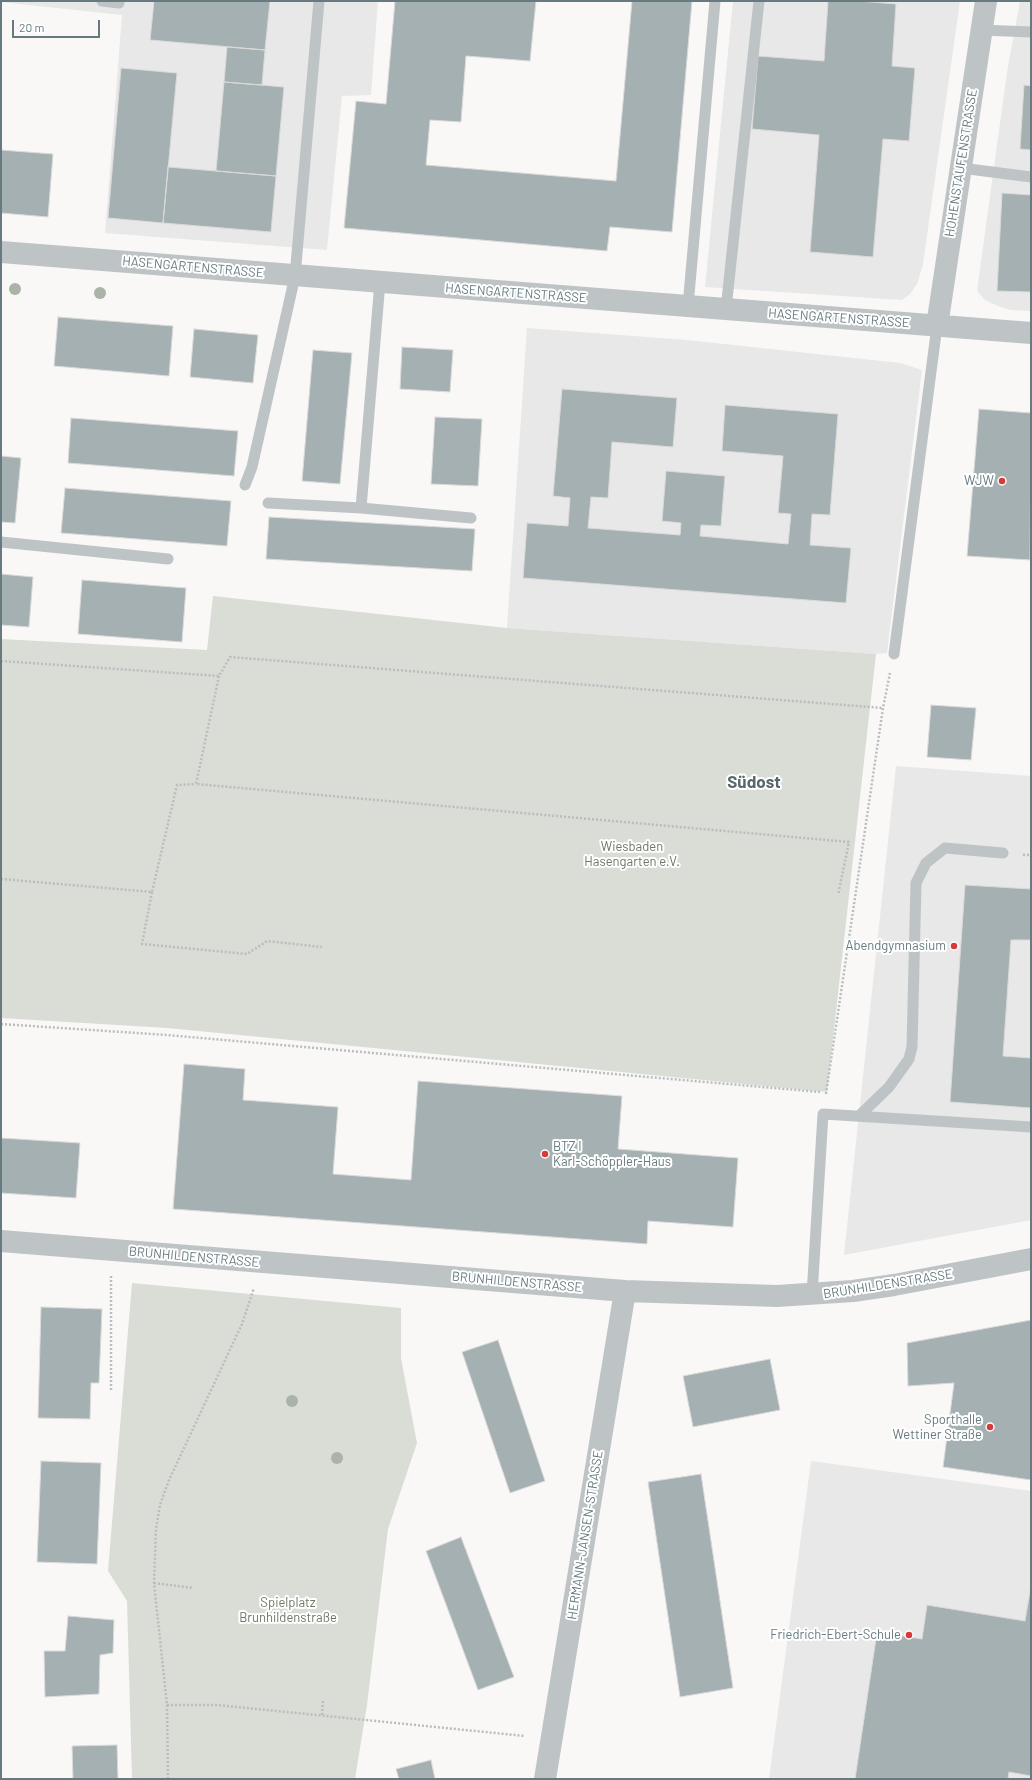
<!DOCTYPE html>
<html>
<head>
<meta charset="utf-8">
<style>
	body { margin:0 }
	#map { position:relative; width:1032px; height:1780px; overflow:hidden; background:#f9f8f7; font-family:Barlow,sans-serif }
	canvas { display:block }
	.frame { position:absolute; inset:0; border:2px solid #667a7f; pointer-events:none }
	.scale { position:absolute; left:12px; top:20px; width:88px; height:18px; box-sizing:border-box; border:2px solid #667a7f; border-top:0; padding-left:5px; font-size:12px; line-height:14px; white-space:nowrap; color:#667a7f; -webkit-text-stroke:3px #fff; paint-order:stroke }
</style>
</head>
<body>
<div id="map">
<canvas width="1032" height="1780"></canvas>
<div class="frame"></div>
<div class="scale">20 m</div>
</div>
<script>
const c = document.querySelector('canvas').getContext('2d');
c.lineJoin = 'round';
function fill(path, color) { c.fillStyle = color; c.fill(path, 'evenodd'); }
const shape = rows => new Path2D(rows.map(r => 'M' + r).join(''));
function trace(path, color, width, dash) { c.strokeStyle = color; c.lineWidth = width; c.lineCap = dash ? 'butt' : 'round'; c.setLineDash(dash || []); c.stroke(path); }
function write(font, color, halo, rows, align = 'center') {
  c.font = font + ' Barlow,sans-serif'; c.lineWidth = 4; c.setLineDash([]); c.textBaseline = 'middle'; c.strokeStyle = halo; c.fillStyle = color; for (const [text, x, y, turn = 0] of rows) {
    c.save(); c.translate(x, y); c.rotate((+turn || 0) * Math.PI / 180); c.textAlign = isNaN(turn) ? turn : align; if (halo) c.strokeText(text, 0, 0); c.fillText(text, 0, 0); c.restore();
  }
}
fill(shape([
	[1,1,378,1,371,95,342,96,327,250,105,233,122,15,1,2],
	[733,1,960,1,923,264,917,284,910,294,902,300,705,287],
	[1020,1,1031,1,1031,311,1010,310,998,306,985,300,977,291,1007,72],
	[527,328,687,340,900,363,922,370,887,653,876,654,507,628],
	[896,766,1031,776,1031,1220,844,1255],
	[811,1461,1031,1491,1031,1779,769,1779]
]), '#e7e8e7');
fill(shape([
	[213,596,507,628,876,654,827,1092,167,1028,1,1018,1,639,207,650],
	[132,1283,401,1308,401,1358,417,1443,388,1529,367,1705,355,1779,132,1779,127,1601,108,1571]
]), '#daddd6');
const building = shape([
	[154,1,270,1,265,50,150,40,154,1],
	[395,1,536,1,530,61,466,56,461,122,430,120,426,165,616,181,632,1,692,1,672,232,610,227,607,251,344,228,356,101,386,104,395,1],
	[828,1,858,1,896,4,892,66,915,68,909,141,883,139,873,257,810,252,819,135,752,129,758,56,824,61,828,1],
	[227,47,265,50,262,85,224,82,227,47],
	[121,68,177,73,163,223,108,218,121,68],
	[224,82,284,87,276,176,216,171,224,82],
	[1024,85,1031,86,1031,150,1020,149,1024,85],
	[1,150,53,154,48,217,1,213,1,150],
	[168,167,276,176,271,232,163,223,168,167],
	[1002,193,1031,195,1031,292,997,291,1002,193],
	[58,317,173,326,169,376,54,366,58,317],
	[194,329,258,335,253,383,190,377,194,329],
	[402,347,453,350,450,392,400,389,402,347],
	[313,350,352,353,340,484,302,481,313,350],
	[562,389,677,398,673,447,612,442,608,498,591,497,588,528,680,535,681,523,662,521,666,471,725,476,721,526,701,525,700,536,788,544,791,514,778,513,783,456,722,451,725,405,838,414,830,515,812,514,810,545,851,548,846,603,523,578,527,523,568,526,570,498,553,496,562,389],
	[979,409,1031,413,1030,560,967,556,979,409],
	[435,417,482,419,478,486,431,484,435,417],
	[71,418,238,431,234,476,68,463,71,418],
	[1,456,21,458,15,523,1,522,1,456],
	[65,488,231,501,227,546,61,533,65,488],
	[269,517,475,529,472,571,266,559,269,517],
	[1,574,33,577,29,627,1,625,1,574],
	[82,580,186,588,182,642,78,634,82,580],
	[931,705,976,708,971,760,927,757,931,705],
	[965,885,1031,889,1031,940,1011,940,1003,1056,1031,1058,1031,1108,950,1102,965,885],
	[184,1064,245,1069,243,1100,338,1107,333,1174,411,1180,418,1081,622,1096,618,1149,738,1158,733,1227,648,1221,647,1244,173,1209,184,1064],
	[1,1138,80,1143,76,1198,1,1193,1,1138],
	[41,1307,102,1309,99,1383,91,1383,90,1419,38,1418,41,1307],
	[1031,1320,1031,1480,943,1467,954,1383,908,1386,907,1343,1031,1320],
	[498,1340,545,1481,510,1493,462,1352,498,1340],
	[770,1359,780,1410,693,1427,683,1376,770,1359],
	[41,1461,101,1463,97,1564,37,1562,41,1461],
	[701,1474,733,1688,680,1697,648,1482,701,1474],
	[461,1537,514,1677,478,1690,426,1551,461,1537],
	[1031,1585,1031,1776,1009,1772,1008,1779,855,1779,877,1632,922,1639,927,1605,1025,1621,1031,1585],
	[68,1616,114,1620,113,1653,100,1655,99,1694,45,1697,44,1651,65,1651,68,1616],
	[117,1745,118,1779,73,1779,72,1746,117,1745],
	[431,1760,435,1779,399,1779,396,1769,431,1760]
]);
fill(building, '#a5b0b3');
trace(building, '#dbdad9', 1);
trace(shape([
	[1,661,219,676,230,657,883,708],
	[219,676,196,784,849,842,838,895],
	[1023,855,1031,855],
	[1,879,152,892,177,785,196,784],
	[152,892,142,944,247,954,267,941,322,947],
	[1,1024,167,1035,820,1092],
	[826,1094,883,708,890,673],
	[111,1276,111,1392],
	[154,1583,193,1588],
	[167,1705,217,1705,525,1736],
	[322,1715,323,1699],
	[168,1779,167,1705,154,1583,156,1529,160,1505,169,1480,242,1324,254,1288]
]), '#b9bdbf', 2.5, [2, 2]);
trace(shape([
	[102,1,119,3],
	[981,30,1031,32],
	[961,168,1031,177],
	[688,306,715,1],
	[726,309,759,1],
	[245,485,252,467,295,276,319,1],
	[268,503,361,508,471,518],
	[361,508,380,282],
	[1,542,168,559],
	[894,654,937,326],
	[859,1116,889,1087,909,1059,912,1047,916,883,926,863,945,848,1003,853],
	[812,1295,823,1114,1031,1127]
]), '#bec4c6', 11);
trace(shape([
	[1,252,1031,333],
	[937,326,986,1],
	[1,1241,625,1291,777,1296,853,1291,894,1285,1031,1259],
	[545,1779,625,1291]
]), '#bec4c6', 22);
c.fillStyle = '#abb2a6';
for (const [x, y] of [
	[15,289],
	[100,293],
	[292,1401],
	[337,1458]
]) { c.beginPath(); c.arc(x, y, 6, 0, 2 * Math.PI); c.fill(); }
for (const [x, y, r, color] of [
	[1002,481,4,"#d73b39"],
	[954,946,4,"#d73b39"],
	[545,1154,4,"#d73b39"],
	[990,1427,4,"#d73b39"],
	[909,1635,4,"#d73b39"]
]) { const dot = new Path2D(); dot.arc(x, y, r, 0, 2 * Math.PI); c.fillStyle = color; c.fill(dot); trace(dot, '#fff', 1.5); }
write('13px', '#667a7f', '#fff', [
	["HOHENSTAUFENSTRASSE",961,163,-81],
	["HASENGARTENSTRASSE",193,267,5],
	["HASENGARTENSTRASSE",516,293,4],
	["HASENGARTENSTRASSE",839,318,4],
	["BRUNHILDENSTRASSE",194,1257,5],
	["BRUNHILDENSTRASSE",517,1282,5],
	["BRUNHILDENSTRASSE",888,1284,-9],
	["HERMANN-JANSEN-STRASSE",585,1535,-81]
]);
write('13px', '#667a7f', '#fff', [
	["WJW",994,481],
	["Abendgymnasium",946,946],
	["BTZ I",553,1147,"left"],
	["Karl-Schöppler-Haus",553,1162,"left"],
	["Sporthalle",982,1420],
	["Wettiner Straße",982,1435],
	["Friedrich-Ebert-Schule",901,1635]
], 'right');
write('13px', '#6c7864', '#fff', [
	["Wiesbaden",632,847],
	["Hasengarten e.V.",632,862],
	["Spielplatz",288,1603],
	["Brunhildenstraße",288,1618]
]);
write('bold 17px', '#57676b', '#fff', [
	["Südost",754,782]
]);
</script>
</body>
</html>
